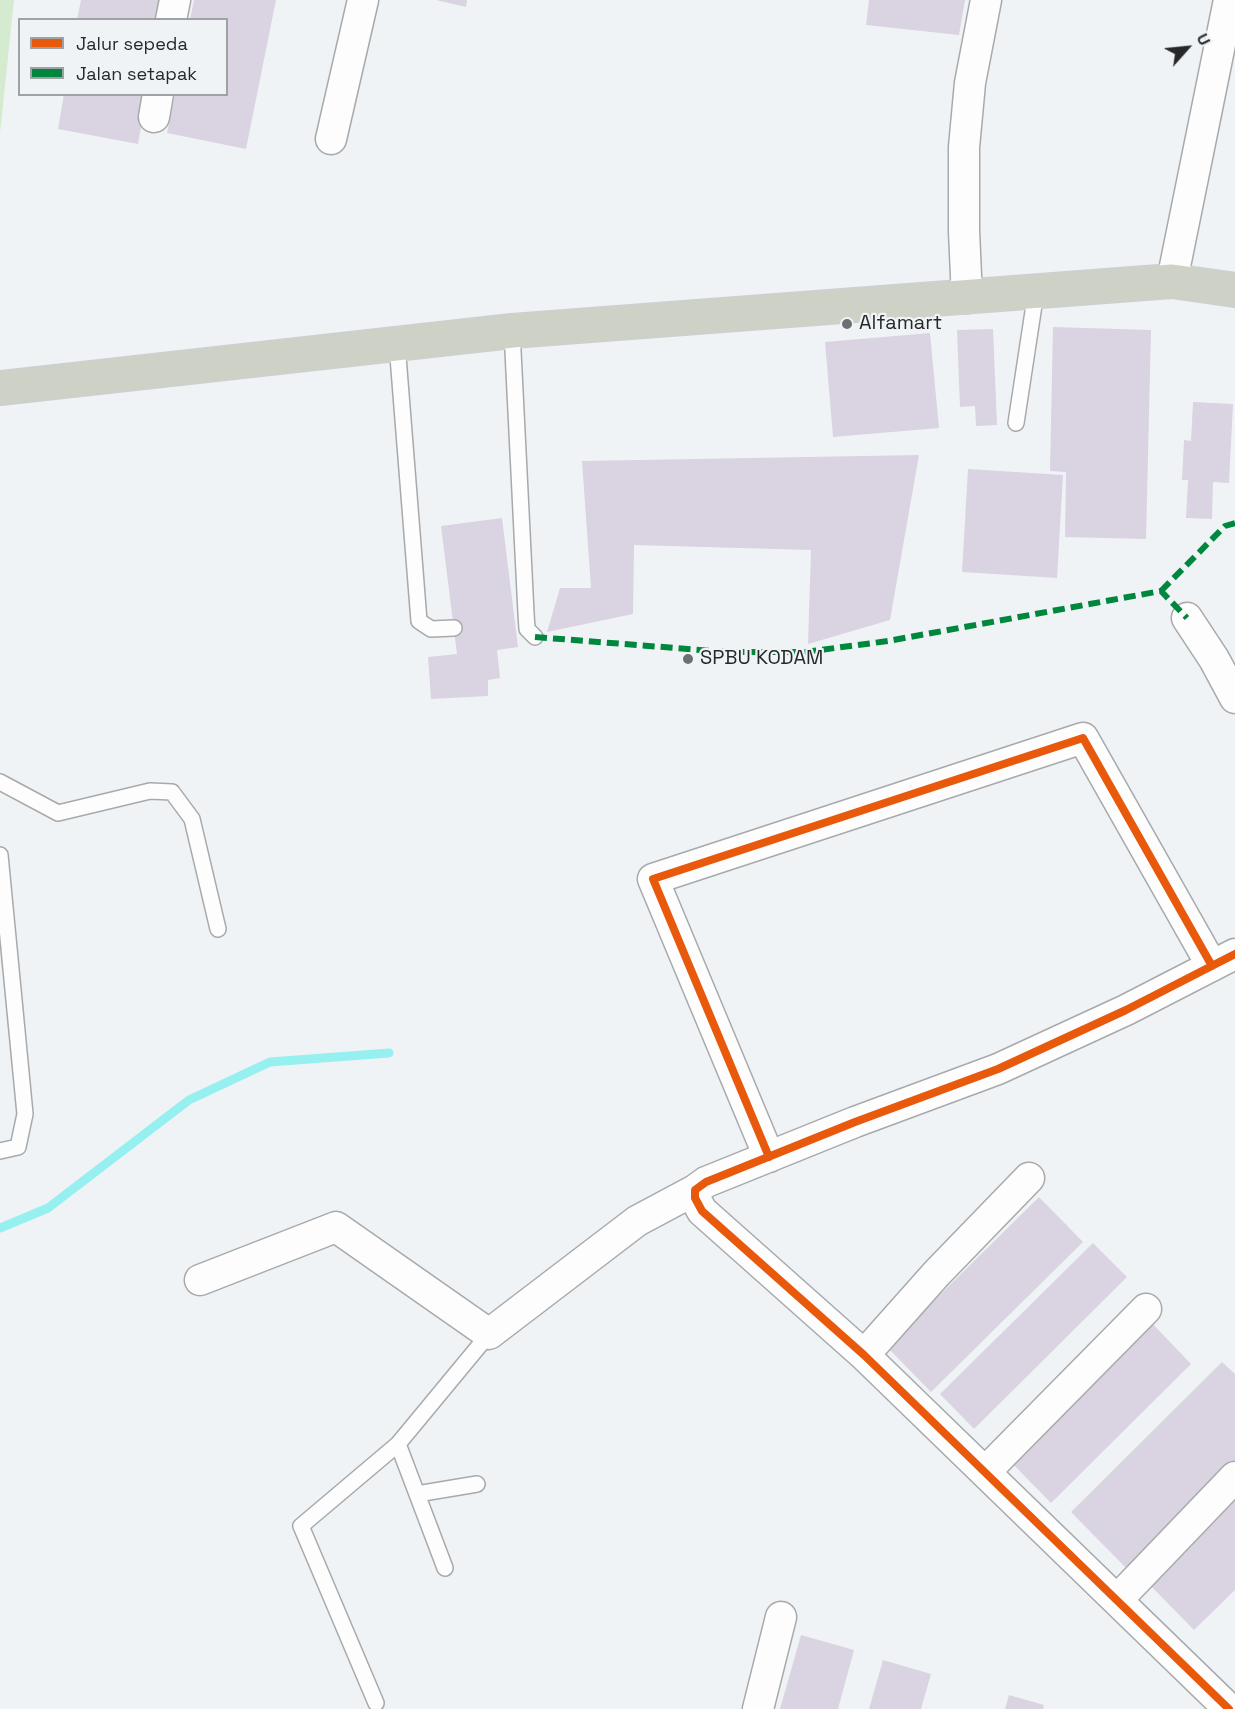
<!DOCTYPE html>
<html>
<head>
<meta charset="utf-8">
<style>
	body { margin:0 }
	#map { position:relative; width:1235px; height:1709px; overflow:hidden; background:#f0f3f5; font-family:"Space Grotesk",sans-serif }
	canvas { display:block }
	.legend { position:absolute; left:18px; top:18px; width:210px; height:78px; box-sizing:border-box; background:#eff3f6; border:2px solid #9fa2a4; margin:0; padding:8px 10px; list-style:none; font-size:18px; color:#272829 }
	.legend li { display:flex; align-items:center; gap:12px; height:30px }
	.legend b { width:30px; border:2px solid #9fa2a4 }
	.north { position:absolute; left:1157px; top:18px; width:60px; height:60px; -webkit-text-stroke:4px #eff3f6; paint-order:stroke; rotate:63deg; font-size:16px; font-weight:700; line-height:24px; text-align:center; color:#272829 }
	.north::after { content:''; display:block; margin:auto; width:21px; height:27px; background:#272829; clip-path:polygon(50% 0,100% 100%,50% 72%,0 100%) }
</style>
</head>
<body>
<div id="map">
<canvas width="1235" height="1709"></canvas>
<ul class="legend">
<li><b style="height:8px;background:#e8590c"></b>Jalur sepeda</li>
<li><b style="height:8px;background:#00873e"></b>Jalan setapak</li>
</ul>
<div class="north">U</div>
</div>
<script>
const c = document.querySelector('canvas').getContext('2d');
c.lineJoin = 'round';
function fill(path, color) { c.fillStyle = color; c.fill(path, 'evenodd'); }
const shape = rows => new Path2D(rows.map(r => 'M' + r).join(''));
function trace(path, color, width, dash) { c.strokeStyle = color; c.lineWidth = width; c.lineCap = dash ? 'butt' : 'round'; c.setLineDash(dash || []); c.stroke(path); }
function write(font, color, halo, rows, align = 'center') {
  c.font = font + ' "Space Grotesk",sans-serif'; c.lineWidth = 4.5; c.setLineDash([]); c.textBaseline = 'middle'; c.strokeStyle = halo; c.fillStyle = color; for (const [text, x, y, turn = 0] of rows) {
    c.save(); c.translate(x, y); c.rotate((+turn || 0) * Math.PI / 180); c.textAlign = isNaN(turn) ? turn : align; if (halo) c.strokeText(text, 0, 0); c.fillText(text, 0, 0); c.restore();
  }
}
fill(shape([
	[0,0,14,0,0,133]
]), '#d4ebd0');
trace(shape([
	[0,1228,48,1208,189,1100,270,1062,389,1053]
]), '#96f0f0', 9);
fill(shape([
	[81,0,164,0,161,20,77,20],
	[194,0,276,0,246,149,167,133,175,94,226,94,226,20,190,20],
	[436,0,467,0,466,7],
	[869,0,965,0,959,35,866,25],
	[64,94,147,94,138,144,58,129],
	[1053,327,1151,330,1146,539,1065,537,1066,472,1050,471],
	[993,329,997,425,976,426,975,406,960,407,957,330],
	[930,333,939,428,833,437,825,342],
	[1193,402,1233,404,1229,483,1213,482,1212,519,1186,518,1188,480,1182,480,1184,440,1191,441],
	[919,455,890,620,808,644,811,550,634,545,633,614,547,632,560,588,591,588,582,461],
	[968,469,1063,475,1057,578,962,572],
	[502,518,518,647,497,650,500,678,488,680,488,696,431,699,428,657,457,654,441,526],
	[1039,1197,1083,1242,931,1392,887,1347],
	[1093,1243,1127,1277,974,1429,940,1394],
	[1148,1319,1191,1364,1051,1503,1007,1458],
	[1222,1362,1235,1374,1235,1460,1126,1568,1071,1512],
	[1235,1492,1235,1590,1194,1630,1146,1581],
	[801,1635,854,1650,838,1709,780,1709],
	[883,1660,931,1674,921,1709,869,1709],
	[1009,1695,1044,1705,1043,1709,1005,1709]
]), '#dad3e1');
const lane = shape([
	[512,331,526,613,527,629,535,637],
	[397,344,419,621,431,629,454,628],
	[1016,423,1036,292],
	[0,782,58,813,150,791,172,792,192,819,218,929],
	[0,855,25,1114,18,1147,0,1151],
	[398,1444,445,1568],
	[417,1494,477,1484],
	[376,1703,301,1526,398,1444,489,1334]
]);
const street = shape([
	[171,20,175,0],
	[154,117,158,94],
	[331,139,363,0],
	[1172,281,1229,0],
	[967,298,964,231,964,147,970,83,986,0],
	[1187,618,1214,659,1235,698],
	[769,1157,653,879,1083,738,1212,966],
	[200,1280,336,1227,489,1334,637,1221,695,1190],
	[864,1355,937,1273,1029,1178],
	[985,1472,1146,1309],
	[1117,1600,1235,1477],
	[758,1709,781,1617],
	[1229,1709,864,1355,702,1211,695,1198,695,1190,706,1182,855,1122,998,1069,1126,1010,1235,954]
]);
const highway = shape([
	[0,388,512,331,1172,281,1235,290]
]);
trace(lane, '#a7a9aa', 18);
trace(street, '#a7a9aa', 33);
trace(highway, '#ced0d0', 36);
trace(lane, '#fdfdfe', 15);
trace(street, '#fdfdfe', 30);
trace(highway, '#ced1c5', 33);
trace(shape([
	[1161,591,1225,526,1235,523],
	[535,637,726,652,805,652,888,641,1161,591,1187,618]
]), '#00873e', 6, [12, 6]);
trace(shape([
	[769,1157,653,879,1083,738,1212,966],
	[1229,1709,864,1355,702,1211,695,1198,695,1190,706,1182,855,1122,998,1069,1126,1010,1235,954]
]), '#e8590c', 8);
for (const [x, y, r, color] of [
	[847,324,6,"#6d6f70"],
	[688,659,6,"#6d6f70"]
]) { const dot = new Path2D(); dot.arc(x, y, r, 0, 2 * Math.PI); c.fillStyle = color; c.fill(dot); trace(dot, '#eff3f6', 2); }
write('20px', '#272829', '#eff3f6', [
	["Alfamart",859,324],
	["SPBU KODAM",700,659]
], 'left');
</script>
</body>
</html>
